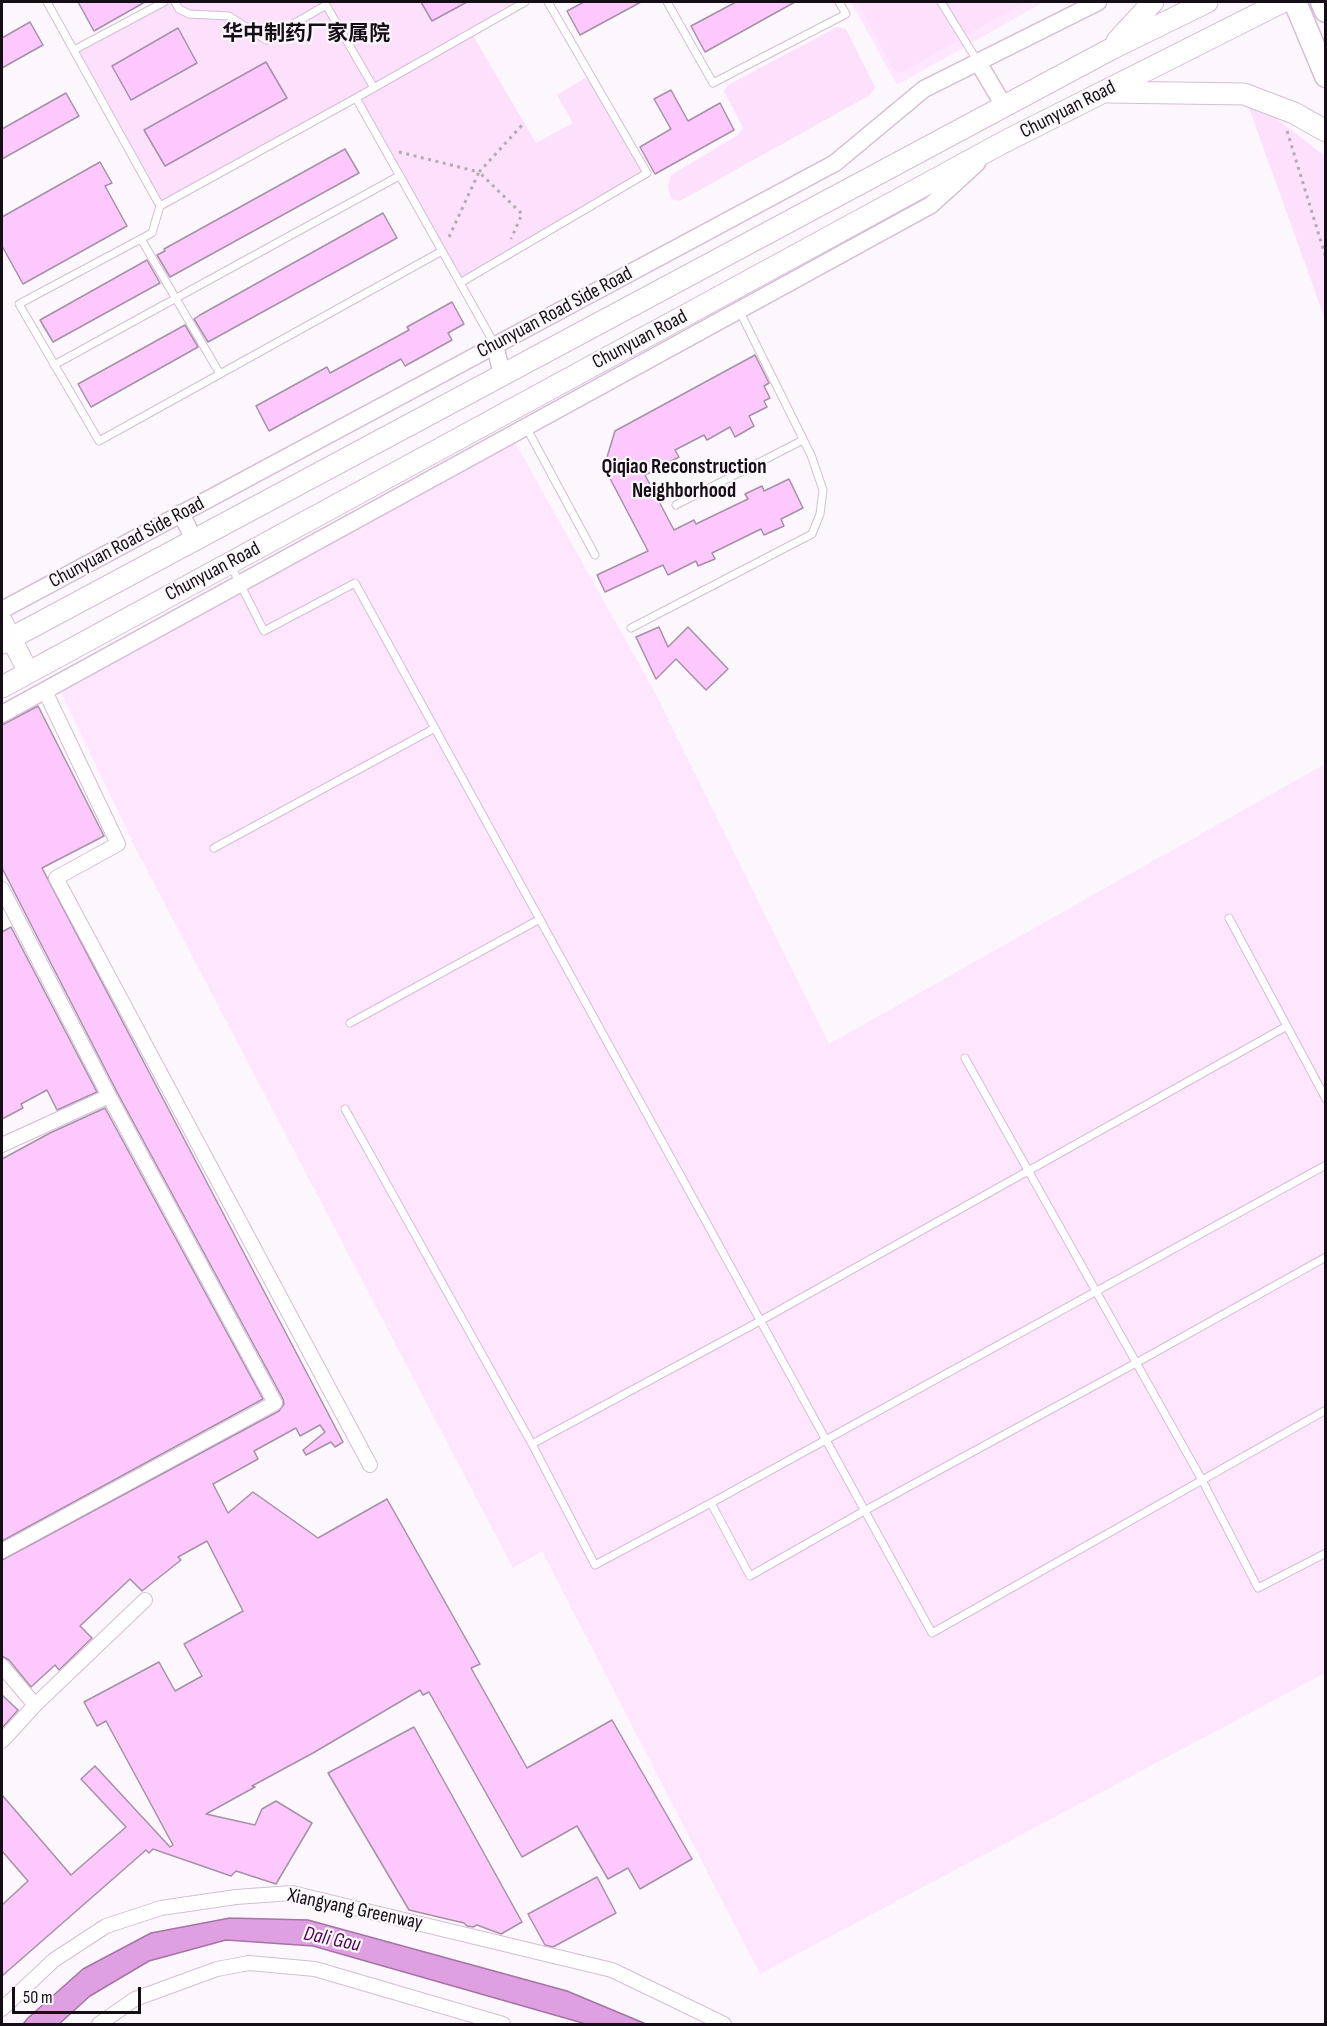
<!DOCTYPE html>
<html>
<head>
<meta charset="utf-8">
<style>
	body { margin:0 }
	#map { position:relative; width:1327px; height:2026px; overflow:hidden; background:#fcf7fc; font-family:"Sofia Sans Condensed",sans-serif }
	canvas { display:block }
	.frame { position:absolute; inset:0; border:3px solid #160e16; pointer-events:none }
	.scale { position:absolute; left:12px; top:1987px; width:129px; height:27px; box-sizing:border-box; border:3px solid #160e16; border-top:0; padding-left:8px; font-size:18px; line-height:21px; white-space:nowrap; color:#160e16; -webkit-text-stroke:4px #fcf7fc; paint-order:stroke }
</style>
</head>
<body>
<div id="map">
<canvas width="1327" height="2026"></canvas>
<div class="frame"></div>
<div class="scale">50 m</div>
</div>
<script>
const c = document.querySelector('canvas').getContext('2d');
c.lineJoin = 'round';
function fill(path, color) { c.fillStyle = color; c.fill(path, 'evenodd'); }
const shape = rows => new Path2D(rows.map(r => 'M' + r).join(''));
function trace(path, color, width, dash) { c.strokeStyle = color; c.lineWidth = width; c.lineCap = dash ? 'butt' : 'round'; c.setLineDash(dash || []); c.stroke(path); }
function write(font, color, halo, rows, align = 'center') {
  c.font = font + ' "Sofia Sans Condensed","Noto Sans SC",sans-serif'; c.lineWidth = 4.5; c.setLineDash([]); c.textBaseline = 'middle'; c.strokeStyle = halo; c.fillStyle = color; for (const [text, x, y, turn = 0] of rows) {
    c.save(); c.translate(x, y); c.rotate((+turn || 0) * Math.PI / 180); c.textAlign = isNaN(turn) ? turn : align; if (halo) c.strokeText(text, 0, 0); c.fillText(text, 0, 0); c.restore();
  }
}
fill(shape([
	[851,2,1044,2,897,85],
	[511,435,654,691,829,1044,1325,764,1325,1673,760,1974,542,1551,513,1568,136,849,57,684]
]), '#fee6ff');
fill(shape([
	[164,2,525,2,471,32,536,143,573,123,557,95,590,75,647,173,460,283,356,99,159,209,74,50],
	[858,2,1024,2,901,73,894,71],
	[837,27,846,29,875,87,870,95,680,201,671,199,668,186,671,175,738,135,743,128,724,91,728,85],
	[1244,94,1325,156,1325,319]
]), '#fce0fc');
const water = shape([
	[230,1918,308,1920,567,1991,646,2024,586,2024,313,1946,226,1940,149,1961,90,1996,59,2024,23,2024,28,2018,83,1969,151,1933,230,1918]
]);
fill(water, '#dfa0e1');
trace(water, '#a374a4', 1.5);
const building = shape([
	[78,2,145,2,94,31,78,2],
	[421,2,467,2,432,21,421,2],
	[584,2,641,2,580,35,567,11,584,2],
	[736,2,795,2,705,52,691,26,736,2],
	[30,22,43,45,2,68,2,38,30,22],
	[178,28,197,63,131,100,112,66,178,28],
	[266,62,287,98,165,166,144,130,266,62],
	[671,90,688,121,720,103,734,130,655,174,640,147,671,129,654,99,671,90],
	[66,93,79,116,2,159,2,129,66,93],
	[345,149,359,173,170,277,157,255,165,251,164,249,345,149],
	[100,162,112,183,105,186,127,226,23,284,2,246,2,217,100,162],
	[383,213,397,238,208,342,194,319,200,315,383,213],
	[147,260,160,283,53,342,40,320,147,260],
	[452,302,464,324,448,333,452,340,405,366,401,359,269,431,256,406,327,367,330,373,409,330,407,327,452,302],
	[185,325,198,347,91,407,78,384,185,325],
	[755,355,769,383,764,386,770,398,764,401,767,407,749,416,754,426,735,437,730,427,707,440,704,435,675,450,679,457,645,475,674,530,694,520,696,524,748,499,745,494,762,486,764,491,789,479,803,508,781,519,784,526,764,535,761,529,712,553,715,559,698,566,696,561,668,575,663,565,605,592,597,575,648,551,604,467,615,431,755,355],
	[659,627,668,647,688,627,728,669,706,690,676,659,656,679,636,637,659,627],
	[38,706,104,836,42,868,343,1442,335,1447,331,1442,306,1455,303,1450,325,1432,320,1425,300,1436,296,1428,254,1451,258,1459,213,1484,228,1513,253,1492,318,1538,387,1499,480,1664,471,1668,527,1768,612,1720,692,1859,640,1889,628,1868,608,1879,577,1826,522,1857,429,1692,423,1695,420,1690,313,1753,252,1786,255,1787,206,1814,255,1825,262,1809,276,1801,312,1823,276,1884,236,1871,231,1876,153,1849,149,1853,146,1850,2,1976,2,1905,28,1881,2,1851,2,1795,71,1875,126,1827,81,1779,95,1766,170,1847,173,1845,106,1721,97,1726,84,1702,159,1662,175,1691,202,1676,184,1644,243,1611,207,1541,178,1557,181,1560,142,1591,130,1579,80,1626,92,1638,59,1670,55,1665,31,1687,9,1660,2,1656,2,1560,279,1411,284,1404,283,1399,117,1092,2,868,2,725,38,706],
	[11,927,97,1092,57,1110,47,1090,21,1104,23,1108,2,1119,2,932,11,927],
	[105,1108,263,1399,2,1541,2,1159,50,1133,105,1108],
	[2,1695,18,1710,2,1728,2,1695],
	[414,1727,522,1922,501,1934,477,1925,473,1927,467,1926,464,1923,409,1910,328,1773,414,1727],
	[597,1877,616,1913,553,1947,545,1945,528,1914,597,1877]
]);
fill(building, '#fcc8fd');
trace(building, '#a690a7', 1.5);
const service = shape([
	[47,2,160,206,356,98,495,345],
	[175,2,179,9,189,14,229,16,266,40,326,5,374,88],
	[667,2,713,83,846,14,839,2],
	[941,2,978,62],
	[74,50,164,2],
	[356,98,525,2],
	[160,206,152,233,19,304,99,441,442,251],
	[141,239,220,374],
	[460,283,647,173,548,2],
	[54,365,399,176],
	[526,427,595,555],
	[676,505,803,440],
	[231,566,264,631,355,583,932,1633,1326,1410],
	[631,628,812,534,820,514,823,490,811,455,739,310],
	[214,848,435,728],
	[1229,918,1326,1099],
	[350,1023,540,919],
	[965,1058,1202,1480,1258,1588,1326,1553],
	[345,1109,532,1444,595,1565,711,1503,750,1576,864,1511,1136,1363,1326,1257],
	[532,1444,760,1321,1287,1026],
	[711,1503,1326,1165]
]);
const minor = shape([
	[45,691,118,844,56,878,370,1465],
	[2,889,109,1096,275,1403,2,1551],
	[2,1145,109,1096],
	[2,1666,35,1705],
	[2,1741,35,1705,145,1600],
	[2,2009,54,1960,106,1926,161,1908,236,1897,292,1893,612,1970,724,2024],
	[99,2024,135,1999,217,1969,249,1963,315,1969,503,2024]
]);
const tertiary = shape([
	[978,62,1004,106],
	[495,345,502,375],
	[181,513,194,540],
	[2,610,835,163,924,89,1098,2],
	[2,714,931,205,977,163]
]);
const secondary = shape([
	[2,621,28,671]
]);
const primary = shape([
	[1117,41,1153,2],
	[1109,92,1244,94,1294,113,1326,131],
	[2,643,1111,49,1207,2],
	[2,687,1004,142,1282,2]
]);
const trunk = shape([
	[1295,2,1326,76],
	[1322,2,1326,11]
]);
trace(service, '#d5bdd5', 9);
trace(minor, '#d5bdd5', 16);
trace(tertiary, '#d5bdd5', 19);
trace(secondary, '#d5bdd5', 22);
trace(primary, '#d5bdd5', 23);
trace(trunk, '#d5bdd5', 25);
trace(shape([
	[1287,131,1326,258],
	[399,152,479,172,524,123],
	[449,237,479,172,522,214,511,239]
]), '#b3adb3', 3, [3, 4.5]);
trace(service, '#fff', 7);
trace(minor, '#fff', 14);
trace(tertiary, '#fff', 16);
trace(secondary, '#fff', 20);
trace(primary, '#fff', 21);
trace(trunk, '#fff', 22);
write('20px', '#160e16', '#fcf7fc', [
	["Chunyuan Road",1068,110,-27],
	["Chunyuan Road Side Road",555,313,-28],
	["Chunyuan Road",640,340,-28],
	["Chunyuan Road Side Road",127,543,-28],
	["Chunyuan Road",213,572,-28],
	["Xiangyang Greenway",355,1910,12]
]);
write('bold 21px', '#160e16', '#fcf7fc', [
	["华中制药厂家属院",306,35],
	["Qiqiao Reconstruction",684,468],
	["Neighborhood",684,492]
]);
write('italic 21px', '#500055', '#fcf7fc', [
	["Dali Gou",332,1940,12]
]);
</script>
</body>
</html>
